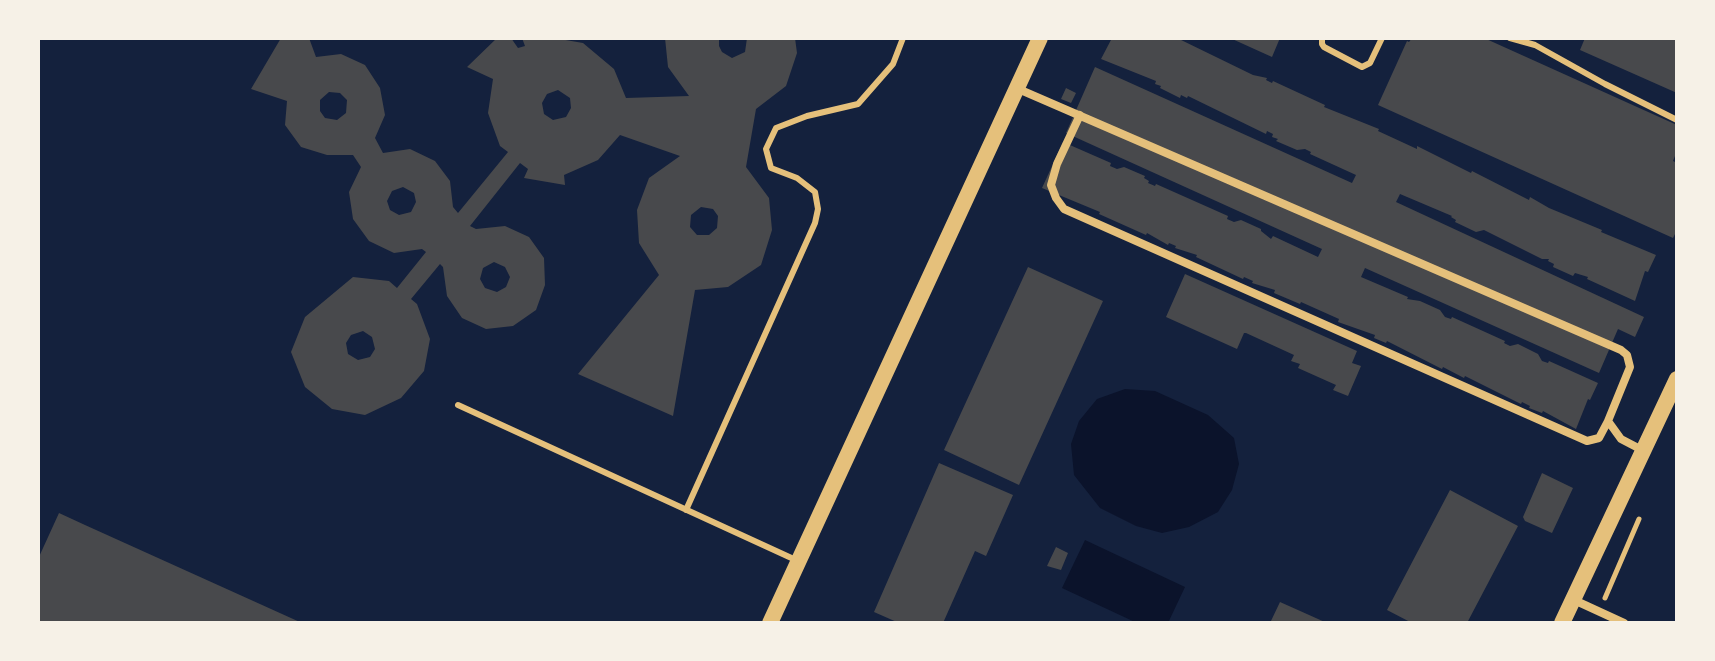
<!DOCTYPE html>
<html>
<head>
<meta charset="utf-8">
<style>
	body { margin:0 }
	#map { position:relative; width:1715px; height:661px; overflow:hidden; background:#14213d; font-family:"DM Sans",sans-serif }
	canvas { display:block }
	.frame { position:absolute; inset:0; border:40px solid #f6f1e7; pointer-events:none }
</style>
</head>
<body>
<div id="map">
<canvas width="1715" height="661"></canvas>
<div class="frame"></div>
</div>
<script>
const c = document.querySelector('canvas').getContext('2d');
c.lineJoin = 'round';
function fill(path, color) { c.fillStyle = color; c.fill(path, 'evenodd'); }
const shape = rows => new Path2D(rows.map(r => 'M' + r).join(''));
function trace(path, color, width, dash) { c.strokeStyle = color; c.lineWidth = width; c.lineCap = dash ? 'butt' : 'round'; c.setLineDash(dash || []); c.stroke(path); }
fill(shape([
	[1125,389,1155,391,1208,415,1234,438,1239,464,1232,490,1218,512,1189,527,1162,533,1136,526,1100,508,1074,475,1071,444,1079,421,1097,399],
	[1085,540,1185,587,1168,623,1137,623,1062,588]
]), '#0b132b');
fill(shape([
	[281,38,309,38,316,57,341,54,365,65,380,88,385,115,375,138,383,153,410,149,435,161,450,181,453,207,458,213,508,152,500,146,488,113,493,79,467,67,497,38,511,38,518,48,525,46,522,38,541,38,542,40,554,38,583,43,614,69,626,98,689,96,668,67,665,38,719,38,719,46,722,52,732,58,745,52,747,38,795,38,797,53,786,86,756,109,746,167,769,198,772,230,761,265,728,287,695,290,673,416,578,374,659,275,639,243,637,210,649,178,680,156,620,135,598,160,564,175,565,185,524,178,528,169,520,163,470,226,476,229,505,226,529,237,544,258,545,285,536,310,513,326,486,329,462,318,447,296,443,267,440,264,411,299,417,304,430,339,424,371,401,398,365,415,332,409,305,387,291,352,305,317,353,277,389,281,397,288,426,252,422,249,394,253,369,241,353,219,349,192,361,167,353,155,327,155,301,147,285,125,287,101,251,89],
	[558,90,570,98,571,108,566,117,553,120,544,114,542,103,547,94],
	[329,92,340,93,347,100,346,113,337,120,325,118,320,111,320,100],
	[403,187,414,193,416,202,411,212,399,215,390,210,387,201,392,191],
	[701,207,713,209,718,216,717,228,709,235,697,235,690,227,691,215],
	[494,262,505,267,510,277,506,287,497,292,485,288,480,279,483,268],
	[363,331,372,337,375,349,370,357,358,360,348,354,346,343,351,335],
	[1112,38,1177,38,1253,75,1267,78,1266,80,1272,83,1273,81,1325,105,1324,107,1379,129,1378,131,1417,149,1417,146,1471,173,1472,171,1529,200,1530,197,1549,208,1602,230,1601,232,1656,255,1648,272,1645,271,1635,301,1587,279,1588,277,1575,273,1573,276,1553,267,1554,264,1548,261,1549,259,1542,259,1484,230,1476,232,1455,222,1456,220,1451,217,1452,216,1400,194,1396,202,1644,317,1635,337,1618,329,1599,373,1365,268,1361,277,1408,297,1407,299,1420,301,1440,310,1445,317,1451,319,1452,317,1505,341,1504,343,1510,346,1518,344,1538,354,1542,361,1548,363,1549,361,1598,383,1590,400,1588,399,1576,429,1543,411,1542,413,1529,408,1530,406,1522,402,1521,404,1465,376,1464,378,1443,367,1442,369,1387,341,1386,343,1374,338,1375,335,1338,322,1339,319,1301,302,1300,304,1274,293,1275,290,1252,283,1253,281,1244,277,1243,279,1196,257,1197,255,1175,248,1176,246,1169,243,1168,245,1147,233,1146,235,1099,214,1100,212,1042,188,1063,142,1111,163,1110,166,1117,169,1124,167,1145,176,1144,178,1149,181,1148,183,1155,186,1156,184,1228,216,1227,219,1234,222,1241,220,1261,229,1261,231,1271,239,1273,236,1318,257,1322,249,1066,133,1095,67,1352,183,1356,175,1310,154,1311,152,1305,149,1297,150,1276,141,1278,139,1272,137,1273,134,1267,131,1266,134,1188,96,1187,98,1181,95,1180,98,1160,88,1161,86,1155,84,1156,81,1101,59],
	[1230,38,1280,38,1272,57],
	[1412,38,1484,38,1677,125,1677,151,1673,161,1677,163,1677,230,1673,238,1378,105,1407,41,1409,42],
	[1585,38,1677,38,1677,93,1580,50],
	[1066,88,1076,93,1071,103,1061,99],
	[1028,267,1103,301,1019,485,944,450],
	[1185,274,1357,351,1352,363,1361,366,1348,396,1333,390,1336,385,1298,368,1300,364,1291,361,1294,355,1246,333,1244,333,1237,349,1166,317],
	[939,463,1013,495,986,556,975,551,943,623,899,623,874,612],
	[1542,473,1573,488,1552,533,1525,521,1523,517],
	[1450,490,1518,526,1467,623,1412,623,1387,610],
	[59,513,85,525,302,623,38,623,38,559],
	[1056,547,1068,553,1061,570,1047,566],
	[1280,602,1327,623,1270,623]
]), '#48494c');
trace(shape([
	[1605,598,1639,519]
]), '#e5c07b', 5);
trace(shape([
	[1322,38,1322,44,1324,47,1362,67,1370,63,1382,38],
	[1510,38,1535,45,1605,84,1677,120],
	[458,405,798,561],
	[686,510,815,223,818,209,815,192,797,178,771,168,766,149,776,128,807,116,858,104,893,64,903,38]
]), '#e5c07b', 6);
trace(shape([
	[1016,88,1621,350,1627,355,1630,367,1608,421,1621,439,1644,451],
	[1080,115,1057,164,1051,185,1056,198,1064,209,1587,441,1599,438,1608,421],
	[1574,600,1624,623]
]), '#e5c07b', 8);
trace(shape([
	[770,623,1040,38],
	[1562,623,1677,379]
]), '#e5c07b', 16);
</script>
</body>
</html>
